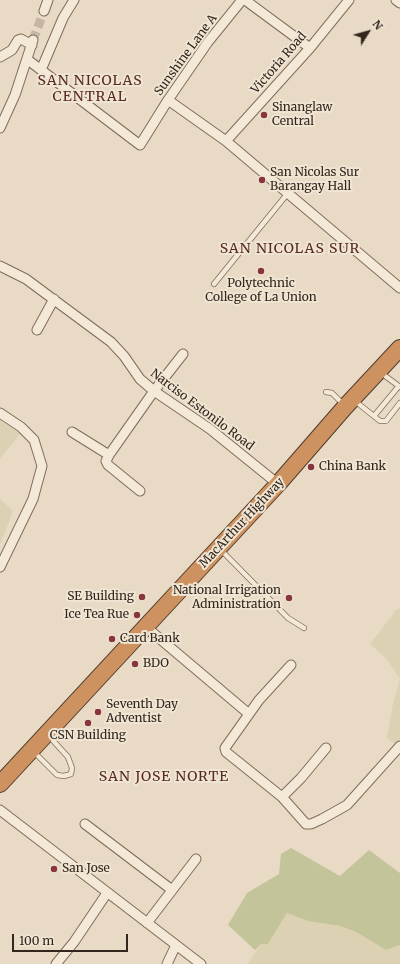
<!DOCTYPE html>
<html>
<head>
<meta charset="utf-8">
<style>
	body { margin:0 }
	#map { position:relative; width:400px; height:964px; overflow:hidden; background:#e8dac4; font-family:Merriweather,serif }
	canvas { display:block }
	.north { position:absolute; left:348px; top:12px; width:40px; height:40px; -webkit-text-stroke:3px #f0e5d3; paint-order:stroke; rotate:53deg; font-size:11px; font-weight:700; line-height:16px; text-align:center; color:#32261f }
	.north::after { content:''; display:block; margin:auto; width:14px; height:18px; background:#32261f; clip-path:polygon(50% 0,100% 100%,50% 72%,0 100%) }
	.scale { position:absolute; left:12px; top:934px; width:116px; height:18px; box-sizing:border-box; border:2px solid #32261f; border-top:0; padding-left:5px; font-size:12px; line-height:14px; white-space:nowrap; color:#32261f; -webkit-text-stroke:3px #f0e5d3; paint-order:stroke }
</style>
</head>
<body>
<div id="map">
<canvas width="400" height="964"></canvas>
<div class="north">N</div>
<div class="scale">100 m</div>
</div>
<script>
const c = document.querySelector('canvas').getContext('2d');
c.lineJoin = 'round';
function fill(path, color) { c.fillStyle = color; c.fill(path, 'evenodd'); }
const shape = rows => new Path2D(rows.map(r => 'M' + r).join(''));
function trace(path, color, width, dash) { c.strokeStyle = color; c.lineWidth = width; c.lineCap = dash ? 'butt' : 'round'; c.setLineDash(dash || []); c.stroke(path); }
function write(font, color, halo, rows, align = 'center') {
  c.font = font + ' Merriweather,serif'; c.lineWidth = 4; c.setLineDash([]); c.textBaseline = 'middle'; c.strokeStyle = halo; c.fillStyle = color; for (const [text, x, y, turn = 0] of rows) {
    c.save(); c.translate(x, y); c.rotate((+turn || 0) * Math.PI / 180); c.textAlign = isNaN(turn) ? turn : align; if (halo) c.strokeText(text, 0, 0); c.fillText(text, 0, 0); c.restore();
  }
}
fill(shape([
	[0,420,20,434,0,459],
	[0,499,13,511,0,545],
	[397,609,400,609,400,740,395,744,387,738,393,704,400,679,386,658,370,644],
	[287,913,308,921,340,926,356,932,386,950,400,945,400,964,247,964,261,944,268,944]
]), '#dcd2b3');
fill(shape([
	[291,848,340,876,369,850,400,873,400,945,386,950,356,932,340,926,308,921,287,913,268,944,261,944,255,950,228,925,247,893,279,874,281,854]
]), '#c3c49a');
trace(shape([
	[33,40,44,11]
]), '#c4b6a3', 9, [9, 4.5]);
const lane = shape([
	[214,284,288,193],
	[380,372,400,387],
	[326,392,332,393,343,404],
	[355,401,380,421,386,421,400,403],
	[374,416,399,386],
	[221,550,288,618,304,628],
	[34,752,57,775,64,776,71,774,72,768,68,757,48,735]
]);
const street = shape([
	[245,0,310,48],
	[396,0,400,3],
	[44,11,48,0],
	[0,57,12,50,18,40,21,39,32,45],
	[28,60,140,145,168,100,208,42,242,0],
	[41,70,63,18,74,0],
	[168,100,226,141,400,288],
	[0,128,15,95,33,40],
	[226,141,310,48,349,0],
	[0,266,26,279,111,342,124,356,140,379,154,391,210,429,278,484],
	[37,330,54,299],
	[0,413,21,427,34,440,42,466,33,499,0,567],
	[72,432,109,455,154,391,183,354],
	[109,455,106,461,108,465,140,491],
	[146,627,249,714],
	[291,665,259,700,225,748,226,752,282,797,306,824,311,824,322,819,347,805,400,746],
	[282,797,301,778,326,748],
	[0,810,201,964],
	[85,824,172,890],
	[147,923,196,859],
	[56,964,74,942,107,893],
	[167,964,176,945]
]);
const highway = shape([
	[0,784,278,484,345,407,400,348]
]);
trace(lane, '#806c5d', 6);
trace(street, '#806c5d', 11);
trace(highway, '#4f3c31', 18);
trace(lane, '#f4e8d6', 4.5);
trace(street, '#f4e8d6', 9);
trace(highway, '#cd925f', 16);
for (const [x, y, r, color] of [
	[264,115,4,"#88353d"],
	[262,180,4,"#88353d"],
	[261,271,4,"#88353d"],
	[311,467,4,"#88353d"],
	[142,597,4,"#88353d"],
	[289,598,4,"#88353d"],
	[137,615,4,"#88353d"],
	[112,639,4,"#88353d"],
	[135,664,4,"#88353d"],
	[98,712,4,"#88353d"],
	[88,723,4,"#88353d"],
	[54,869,4,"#88353d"]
]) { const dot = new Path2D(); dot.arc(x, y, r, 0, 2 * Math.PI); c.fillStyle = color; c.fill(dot); trace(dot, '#f0e5d3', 1.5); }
write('12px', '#32261f', '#f0e5d3', [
	["Sunshine Lane A",186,55,-54],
	["Victoria Road",279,63,-49],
	["Narciso Estonilo Road",202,410,37],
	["MacArthur Highway",242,523,-47]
]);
write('12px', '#32261f', '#f0e5d3', [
	["Sinanglaw",272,108],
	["Central",272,122],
	["San Nicolas Sur",270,173],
	["Barangay Hall",270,187],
	["Polytechnic",261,284,"center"],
	["College of La Union",261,298,"center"],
	["China Bank",319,467],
	["National Irrigation",281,591,"right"],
	["Administration",281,605,"right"],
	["SE Building",134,597,"right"],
	["Ice Tea Rue",129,615,"right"],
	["Card Bank",120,639],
	["BDO",143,664],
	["Seventh Day",106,705],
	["Adventist",106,719],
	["CSN Building",88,736,"center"],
	["San Jose",62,869]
], 'left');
c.letterSpacing = '1px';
write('14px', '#592a24', '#f0e5d3', [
	["SAN NICOLAS",90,81],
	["CENTRAL",90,97],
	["SAN NICOLAS SUR",290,249],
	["SAN JOSE NORTE",164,777]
]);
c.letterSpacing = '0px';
</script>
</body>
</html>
